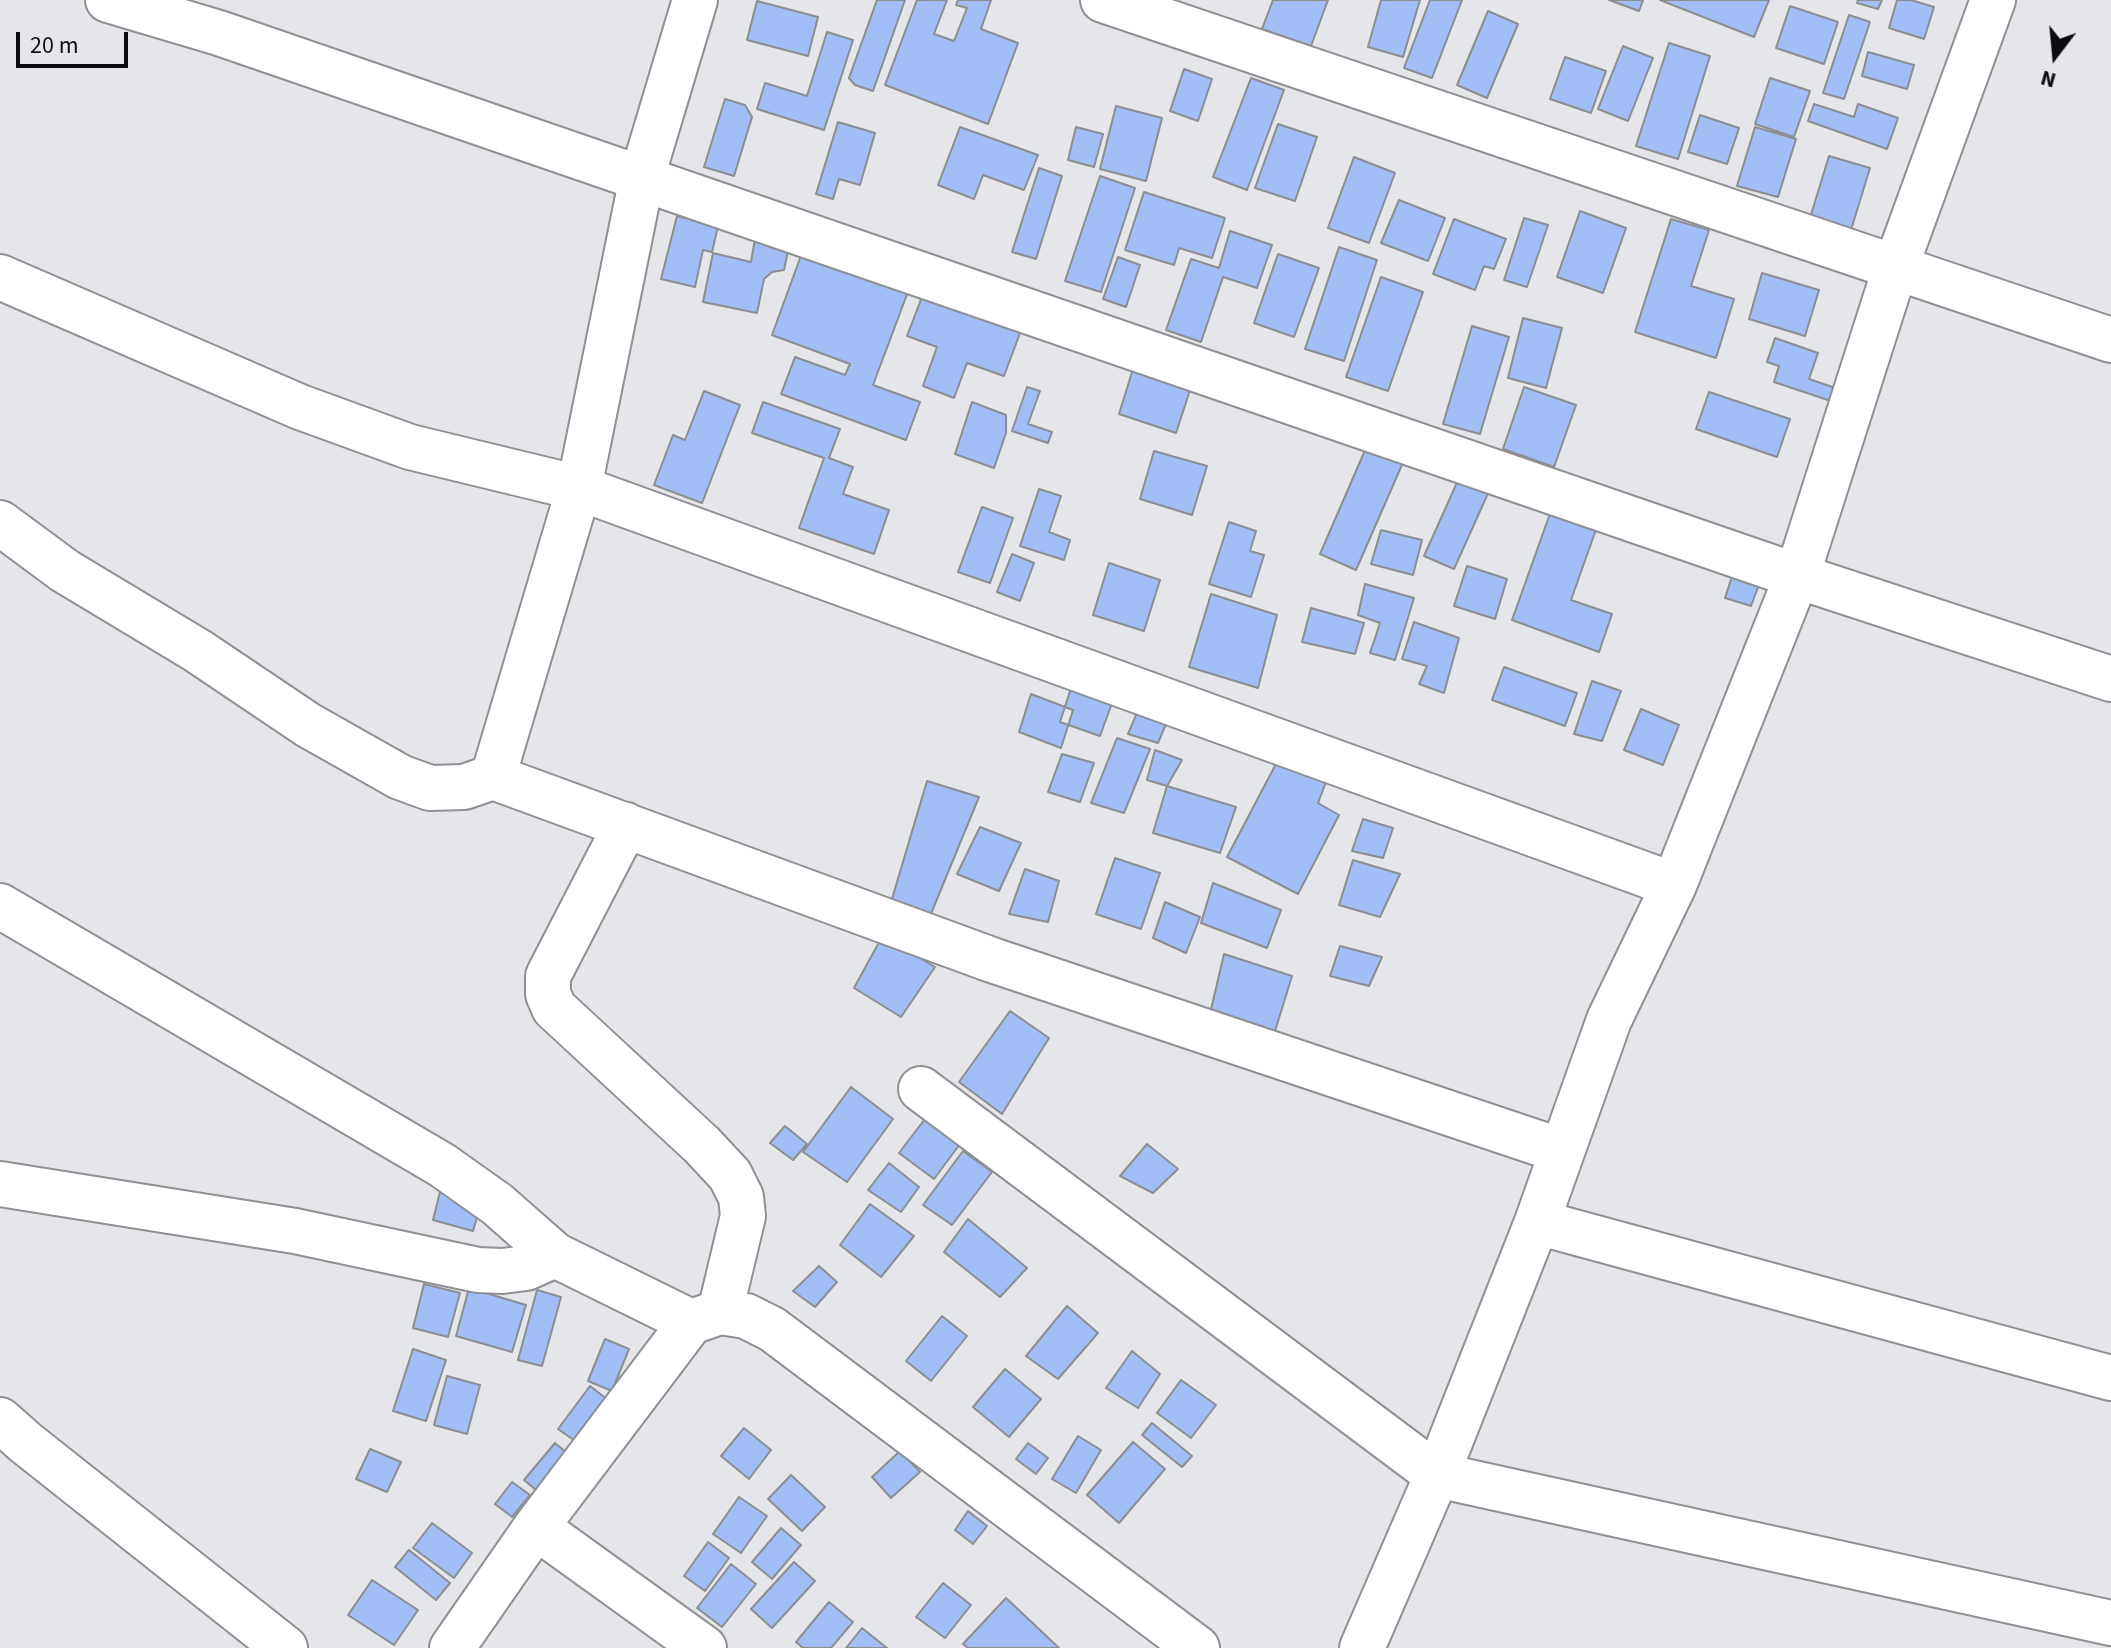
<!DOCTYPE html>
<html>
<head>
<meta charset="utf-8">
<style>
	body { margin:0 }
	#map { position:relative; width:2111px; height:1648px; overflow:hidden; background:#e4e6ea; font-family:"Source Sans 3",sans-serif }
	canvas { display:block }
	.north { position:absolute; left:2015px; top:16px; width:80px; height:80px; -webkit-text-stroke:6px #e4e6ea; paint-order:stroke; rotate:196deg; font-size:22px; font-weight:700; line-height:32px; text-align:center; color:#0b0c0d }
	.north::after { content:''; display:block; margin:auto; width:28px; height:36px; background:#0b0c0d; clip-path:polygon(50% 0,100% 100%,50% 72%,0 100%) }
	.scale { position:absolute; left:16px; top:32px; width:112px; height:36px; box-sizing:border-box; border:4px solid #0b0c0d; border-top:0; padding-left:10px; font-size:24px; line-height:28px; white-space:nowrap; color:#0b0c0d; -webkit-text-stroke:6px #e4e6ea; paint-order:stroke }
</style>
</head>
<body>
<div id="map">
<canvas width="2111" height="1648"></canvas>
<div class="north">N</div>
<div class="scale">20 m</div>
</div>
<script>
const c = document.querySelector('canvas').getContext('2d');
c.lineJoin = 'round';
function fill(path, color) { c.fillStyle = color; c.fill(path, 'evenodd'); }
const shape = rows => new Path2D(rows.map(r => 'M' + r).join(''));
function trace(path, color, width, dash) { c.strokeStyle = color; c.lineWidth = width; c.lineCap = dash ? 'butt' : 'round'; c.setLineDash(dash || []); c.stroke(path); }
const building = shape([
	[877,0,905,0,873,91,855,85,849,78,877,0],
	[917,0,947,0,934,34,954,41,967,8,956,5,958,0,991,0,981,29,1018,43,988,124,885,85,917,0],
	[1273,0,1328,0,1311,46,1262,29,1273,0],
	[1381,0,1420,0,1403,57,1368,47,1381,0],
	[1430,0,1462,0,1432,78,1404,68,1430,0],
	[1609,0,1643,0,1639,11,1609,0],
	[1660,0,1769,0,1754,37,1660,0],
	[1858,0,1882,0,1878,9,1857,3,1858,0],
	[1897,0,1911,0,1934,7,1924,39,1889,28,1897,0],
	[757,1,818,17,808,56,747,40,757,1],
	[1790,6,1838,22,1824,64,1776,48,1790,6],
	[1488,11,1518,24,1487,98,1457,85,1488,11],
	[1849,15,1870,22,1844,99,1823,93,1849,15],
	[827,32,853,40,824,130,757,109,765,83,807,96,827,32],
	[1669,43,1710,56,1678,159,1636,146,1669,43],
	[1623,46,1653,58,1628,121,1598,109,1623,46],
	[1868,52,1914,65,1907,89,1862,76,1868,52],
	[1565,57,1606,71,1591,113,1550,99,1565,57],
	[1184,69,1212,79,1198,121,1170,111,1184,69],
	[1251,78,1284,90,1247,190,1213,177,1251,78],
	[1770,78,1810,91,1794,137,1755,124,1770,78],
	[725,99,745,105,752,117,734,176,704,167,725,99],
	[1814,104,1854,117,1858,104,1898,118,1887,149,1808,121,1814,104],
	[1116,106,1162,118,1146,181,1100,169,1116,106],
	[1700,115,1739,128,1727,164,1688,152,1700,115],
	[838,122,875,133,860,185,839,179,833,199,816,194,838,122],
	[1278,124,1317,137,1295,201,1255,188,1278,124],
	[960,127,1038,155,1024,190,983,175,974,199,938,185,960,127],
	[1076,127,1103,134,1094,167,1068,160,1076,127],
	[1755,127,1796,139,1778,197,1737,186,1755,127],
	[1829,156,1870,168,1851,230,1810,218,1829,156],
	[1354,157,1395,173,1369,243,1328,228,1354,157],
	[1039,168,1062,176,1036,259,1012,252,1039,168],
	[1100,176,1135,188,1101,292,1065,281,1100,176],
	[1144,192,1225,218,1212,258,1179,248,1174,265,1125,250,1144,192],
	[1399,200,1445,218,1428,261,1381,243,1399,200],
	[1580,211,1626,228,1603,293,1557,277,1580,211],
	[677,216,718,226,712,252,703,250,695,287,661,279,677,216],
	[1524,218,1548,225,1527,287,1504,280,1524,218],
	[1454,219,1506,239,1494,269,1484,266,1475,290,1433,274,1454,219],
	[1671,219,1709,230,1691,286,1734,299,1716,358,1635,332,1671,219],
	[1230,231,1272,245,1257,288,1223,277,1201,342,1166,330,1191,259,1219,268,1230,231],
	[755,239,789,246,784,270,772,272,764,279,757,313,703,302,713,253,751,262,755,239],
	[1339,247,1377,260,1344,361,1305,349,1339,247],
	[803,250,909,289,873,385,920,402,906,440,781,394,795,357,845,375,850,364,772,335,803,250],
	[1278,254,1319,268,1294,337,1254,323,1278,254],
	[1118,257,1140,265,1126,307,1103,299,1118,257],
	[1762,273,1819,290,1805,336,1749,319,1762,273],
	[1381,277,1423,292,1388,391,1346,377,1381,277],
	[925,289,1023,325,1004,376,967,363,954,398,923,386,937,347,907,336,925,289],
	[1523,318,1562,328,1546,388,1508,378,1523,318],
	[1472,326,1509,337,1480,434,1443,424,1472,326],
	[1775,338,1818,353,1809,379,1844,391,1840,404,1774,382,1779,366,1767,362,1775,338],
	[1133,369,1191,387,1176,433,1119,414,1133,369],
	[1027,387,1040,391,1028,424,1052,432,1048,443,1012,431,1027,387],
	[1524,387,1576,405,1554,467,1503,449,1524,387],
	[704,391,740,405,702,503,654,485,673,435,685,440,704,391],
	[1709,392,1790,419,1777,457,1696,429,1709,392],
	[763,402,840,429,829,458,853,467,843,494,889,510,874,554,799,528,824,458,752,433,763,402],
	[972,402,1006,415,1006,433,994,468,955,454,972,402],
	[1369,441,1405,458,1356,570,1320,554,1369,441],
	[1154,451,1207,466,1192,515,1140,499,1154,451],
	[1460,476,1490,489,1454,569,1424,556,1460,476],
	[1039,489,1061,496,1049,532,1070,540,1064,560,1020,546,1039,489],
	[982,507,1013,518,990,583,958,572,982,507],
	[1552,508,1598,524,1571,600,1612,614,1599,652,1512,620,1552,508],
	[1229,522,1256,531,1250,551,1264,555,1251,597,1209,584,1229,522],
	[1381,530,1422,540,1413,575,1371,564,1381,530],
	[1012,554,1034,563,1020,601,997,592,1012,554],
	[1109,563,1160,580,1144,631,1093,615,1109,563],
	[1467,566,1507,579,1495,619,1454,606,1467,566],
	[1734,570,1761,579,1751,606,1725,598,1734,570],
	[1365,584,1414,598,1395,660,1370,653,1380,623,1358,615,1365,584],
	[1211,594,1277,615,1258,688,1189,667,1211,594],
	[1311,608,1364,623,1355,654,1302,642,1311,608],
	[1414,622,1459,638,1444,693,1419,684,1427,666,1402,659,1414,622],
	[1504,667,1577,693,1565,726,1492,700,1504,667],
	[1074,679,1115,695,1100,736,1060,722,1074,679],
	[1592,681,1621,691,1602,741,1574,734,1592,681],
	[1031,694,1073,710,1061,748,1019,732,1031,694],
	[1142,701,1171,712,1158,743,1128,734,1142,701],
	[1641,709,1679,725,1663,765,1624,750,1641,709],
	[1117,738,1150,749,1124,813,1091,803,1117,738],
	[1155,750,1182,760,1167,786,1147,780,1155,750],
	[1062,754,1094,763,1080,802,1048,792,1062,754],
	[1277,762,1326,782,1318,803,1339,815,1298,894,1227,857,1277,762],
	[927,781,979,797,928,921,889,909,927,781],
	[1167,786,1236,807,1220,853,1153,833,1167,786],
	[1363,819,1393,828,1383,858,1352,851,1363,819],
	[980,827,1021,843,999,891,957,874,980,827],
	[1115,858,1160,873,1141,929,1096,914,1115,858],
	[1353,860,1400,874,1380,917,1339,905,1353,860],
	[1025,869,1059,881,1048,922,1009,914,1025,869],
	[1213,883,1281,910,1267,948,1201,923,1213,883],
	[1165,902,1200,917,1186,953,1153,938,1165,902],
	[883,935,935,967,901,1017,854,988,883,935],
	[1340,946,1382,957,1369,986,1330,976,1340,946],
	[1224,954,1292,976,1271,1044,1209,1018,1224,954],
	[1010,1011,1049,1038,1002,1114,959,1082,1010,1011],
	[851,1087,893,1119,847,1182,803,1152,851,1087],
	[931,1111,966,1136,934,1179,899,1153,931,1111],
	[785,1126,807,1144,793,1160,770,1143,785,1126],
	[1147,1144,1178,1169,1153,1193,1120,1176,1147,1144],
	[963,1151,992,1172,952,1225,923,1205,963,1151],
	[889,1163,919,1187,901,1212,868,1190,889,1163],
	[440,1192,481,1204,473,1231,433,1220,440,1192],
	[870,1204,914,1236,881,1277,840,1245,870,1204],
	[968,1219,1027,1268,1000,1297,944,1252,968,1219],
	[819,1266,837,1282,815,1307,793,1291,819,1266],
	[424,1284,460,1293,448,1337,413,1328,424,1284],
	[469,1288,526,1305,512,1352,456,1336,469,1288],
	[537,1290,561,1297,542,1366,518,1360,537,1290],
	[1067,1306,1098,1333,1058,1379,1026,1356,1067,1306],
	[942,1316,967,1336,931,1381,906,1361,942,1316],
	[605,1339,629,1349,612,1391,588,1381,605,1339],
	[413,1349,446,1360,426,1421,393,1411,413,1349],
	[1132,1351,1160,1374,1138,1408,1106,1388,1132,1351],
	[1005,1369,1041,1399,1009,1437,973,1407,1005,1369],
	[447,1376,480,1385,467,1434,434,1425,447,1376],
	[1181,1380,1216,1405,1191,1438,1157,1413,1181,1380],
	[590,1386,607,1399,575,1441,558,1429,590,1386],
	[1152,1423,1192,1456,1182,1467,1142,1435,1152,1423],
	[744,1428,771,1450,749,1479,721,1456,744,1428],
	[1078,1436,1101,1450,1076,1493,1052,1479,1078,1436],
	[1133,1442,1165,1469,1119,1523,1087,1495,1133,1442],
	[555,1443,567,1453,536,1490,524,1480,555,1443],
	[1028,1443,1048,1458,1036,1474,1016,1459,1028,1443],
	[370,1449,401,1462,387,1492,356,1479,370,1449],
	[900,1451,920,1472,891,1498,872,1477,900,1451],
	[791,1475,825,1507,802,1531,768,1499,791,1475],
	[512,1482,530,1495,512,1517,495,1504,512,1482],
	[739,1497,767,1516,741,1553,713,1534,739,1497],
	[968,1511,987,1526,973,1544,955,1530,968,1511],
	[432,1523,472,1553,454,1578,413,1548,432,1523],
	[781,1528,801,1545,772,1579,752,1562,781,1528],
	[708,1542,729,1558,705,1591,684,1576,708,1542],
	[409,1550,450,1583,436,1600,395,1567,409,1550],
	[794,1562,815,1581,772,1628,751,1609,794,1562],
	[731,1564,756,1584,722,1627,697,1608,731,1564],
	[372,1580,418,1610,394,1645,348,1615,372,1580],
	[943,1583,971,1605,945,1638,916,1617,943,1583],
	[1006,1598,1059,1648,968,1648,963,1644,1006,1598],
	[829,1602,853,1622,831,1648,803,1648,796,1642,829,1602],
	[862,1628,887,1648,846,1648,862,1628]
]);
fill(building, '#a1bff6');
trace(building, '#8c8e91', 2);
const minor = shape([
	[108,0,219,33,1797,576,2111,679],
	[1103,0,2111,340],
	[0,277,300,407,410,447,579,488,1674,885],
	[0,523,65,571,198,651,308,725,400,777,430,788,464,787,493,777,992,960,1562,1151],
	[493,777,579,488,642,177,695,0],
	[626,825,548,976,548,994,554,1008,702,1145,730,1175,741,1197,743,1216,720,1312],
	[0,906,442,1165,497,1204,555,1255,691,1322,720,1312,746,1316,772,1329,1197,1648],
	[921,1089,1437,1475,2111,1623],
	[0,1184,295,1231,478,1270,502,1271,526,1268,555,1255],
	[1537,1222,2111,1378],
	[0,1420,26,1443,285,1648],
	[536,1527,704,1648],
	[452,1648,536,1527,691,1322],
	[1362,1648,1437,1475,1537,1222,1609,1020,1674,885,1797,576,1895,269,1993,0]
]);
trace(minor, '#8e9094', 48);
trace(minor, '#fff', 44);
</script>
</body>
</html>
